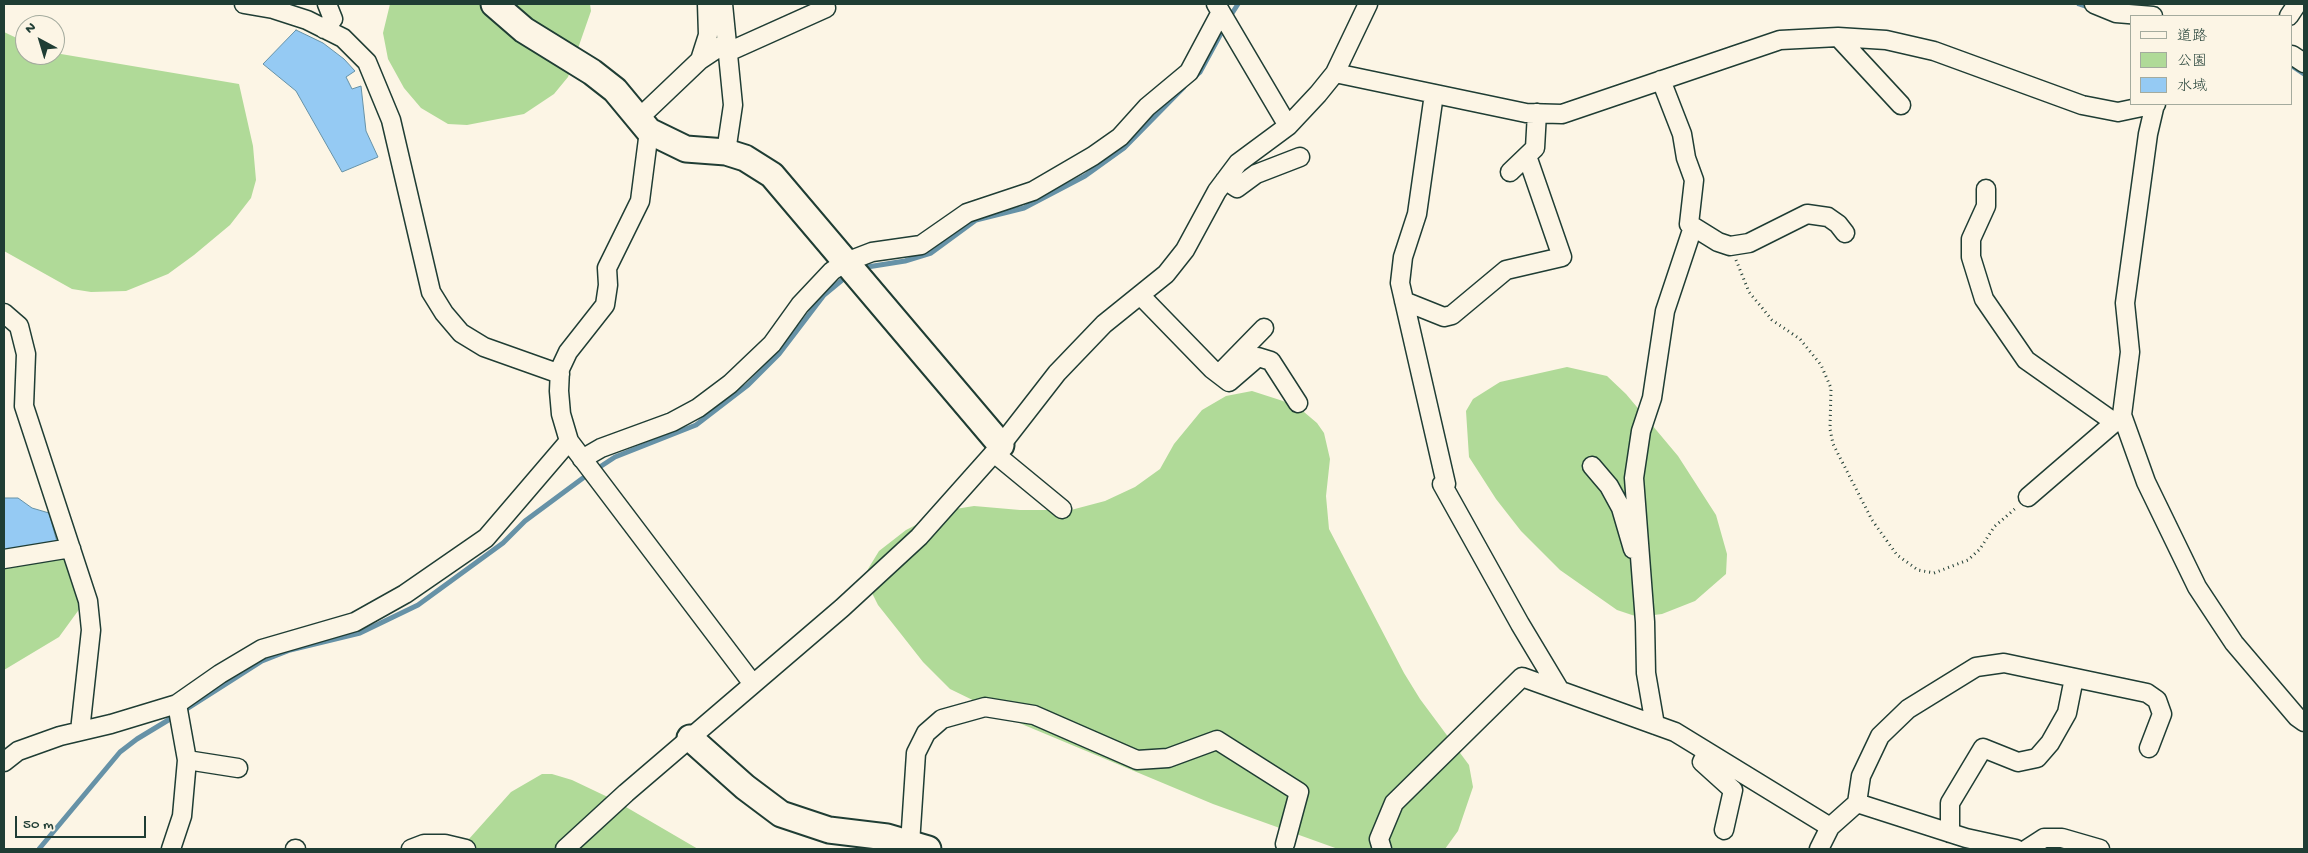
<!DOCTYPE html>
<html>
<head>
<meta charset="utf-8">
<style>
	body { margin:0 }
	#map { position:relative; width:2308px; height:853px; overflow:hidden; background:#fcf5e5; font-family:"Gochi Hand","Klee One",sans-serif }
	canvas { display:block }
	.frame { position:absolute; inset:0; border:5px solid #1f3d34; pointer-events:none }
	.legend { position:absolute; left:2130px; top:15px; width:162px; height:90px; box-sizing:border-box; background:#fcf5e5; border:1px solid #a4ab9e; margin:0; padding:6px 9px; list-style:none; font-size:15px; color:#1f3d34 }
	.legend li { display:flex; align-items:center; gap:10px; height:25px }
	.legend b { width:25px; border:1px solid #a4ab9e }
	.north { position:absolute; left:15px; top:15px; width:50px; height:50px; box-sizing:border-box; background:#fcf5e5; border:1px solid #a4ab9e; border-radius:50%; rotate:321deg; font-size:14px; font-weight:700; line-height:20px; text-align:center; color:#1f3d34 }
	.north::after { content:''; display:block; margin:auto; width:18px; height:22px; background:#1f3d34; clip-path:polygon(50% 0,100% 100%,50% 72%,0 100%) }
	.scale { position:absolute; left:15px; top:816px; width:131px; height:22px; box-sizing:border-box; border:2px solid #1f3d34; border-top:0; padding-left:6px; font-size:15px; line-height:18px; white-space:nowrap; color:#1f3d34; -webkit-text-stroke:4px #fcf5e5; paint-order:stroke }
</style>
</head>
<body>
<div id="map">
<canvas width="2308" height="853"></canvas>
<div class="frame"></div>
<ul class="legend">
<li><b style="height:6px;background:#fcf5e5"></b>道路</li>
<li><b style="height:14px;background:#b0da98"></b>公園</li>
<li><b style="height:14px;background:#95caf3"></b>水域</li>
</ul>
<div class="north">N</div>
<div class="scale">50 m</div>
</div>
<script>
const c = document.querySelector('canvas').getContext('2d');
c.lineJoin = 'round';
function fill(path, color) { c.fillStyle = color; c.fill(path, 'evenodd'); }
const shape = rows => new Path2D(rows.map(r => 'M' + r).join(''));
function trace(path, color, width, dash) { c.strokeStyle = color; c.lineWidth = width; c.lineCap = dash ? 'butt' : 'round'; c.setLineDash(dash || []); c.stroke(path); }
fill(shape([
	[390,4,590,4,591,11,568,77,554,94,524,114,467,125,448,124,421,108,404,88,388,59,383,33],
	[4,32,25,42,25,55,55,55,55,53,239,84,253,146,256,180,251,198,230,225,194,255,168,274,126,291,91,292,72,289,4,251],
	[1567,367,1607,376,1626,394,1678,456,1716,515,1727,554,1726,574,1695,601,1662,614,1638,617,1617,610,1560,570,1521,531,1496,499,1469,457,1466,411,1473,399,1500,382],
	[1252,391,1283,401,1304,412,1317,423,1324,433,1330,459,1326,496,1329,529,1404,673,1420,699,1469,765,1473,787,1458,831,1445,849,1338,849,1213,804,1024,725,950,689,923,662,901,634,878,605,866,581,868,569,879,551,906,530,943,511,974,506,1020,510,1071,510,1105,501,1135,487,1160,469,1174,444,1202,410,1226,396],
	[4,507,46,527,61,543,83,604,59,637,4,670],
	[542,774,552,774,572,780,614,800,698,849,460,849,511,792]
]), '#b0da98');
const water = shape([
	[296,30,323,43,344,59,355,71,346,77,352,89,361,86,366,131,378,157,342,172,296,91,263,64,296,30],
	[4,498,18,498,32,508,49,513,57,542,4,550,4,498]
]);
fill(water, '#95caf3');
trace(water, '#6692a7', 1);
trace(shape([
	[2079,4,2091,8],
	[1229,18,1238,4],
	[2292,66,2304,74],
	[1193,78,1200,72,1225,26],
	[861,268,905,261,931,253,976,220,1024,208,1085,176,1124,148,1184,87],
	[182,712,262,661,290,650,360,633,418,605,503,543,525,521,583,478,615,457,696,425,748,385,779,354,824,295,847,276],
	[39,849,120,752,137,739,175,716]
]), '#6692a7', 5);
const street = shape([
	[244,4,273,9,307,20,343,38,367,62,391,120,431,292,444,313,461,333,484,347,560,374],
	[723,4,733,105,726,152],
	[1216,4,1288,126],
	[2094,4,2116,13,2153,16],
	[2289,16,2297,4],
	[324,29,333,19,327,4],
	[1838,37,1901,105],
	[728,52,826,8],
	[2292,55,2304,63],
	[700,60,708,35,707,4],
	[1335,73,1526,113,1562,114,1780,40,1838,37,1886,40,1934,51,2082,105,2118,112,2156,104],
	[1661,80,1682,134,1686,158,1694,180,1689,224,1718,242,1730,246,1749,243,1807,214,1828,217,1838,224,1845,233],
	[1434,94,1417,214,1403,257,1400,283,1446,484,1442,484,1520,624,1559,689],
	[2155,104,2148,134,2125,303,2130,352,2122,415,2146,482,2197,587,2234,643,2297,717,2304,722],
	[638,119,700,60,727,42],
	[649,131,640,201,607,268,608,285,605,305,568,352,560,369,559,391,561,414,569,441,753,684],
	[1510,172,1535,148,1537,113],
	[1225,180,1237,188,1256,174,1300,157],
	[1986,189,1986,206,1971,239,1971,257,1984,299,2026,360,2114,422],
	[1140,295,1212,369,1229,382,1258,357,1271,361,1298,403],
	[1404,301,1444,317,1452,315,1506,270,1562,257,1527,156],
	[4,313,19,326,26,354,24,406,88,601,91,630,80,731],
	[1219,374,1264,328],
	[994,453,1062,509],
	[582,459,601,448,672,422,698,408,730,384,772,344,800,305,832,271,846,262,872,252,921,245,967,213,1033,191,1093,156,1120,137,1147,107,1189,72,1221,12],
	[1592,466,1609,486,1621,508,1633,549],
	[2028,497,2122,416],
	[4,559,71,548],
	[1655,725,1646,673,1645,622,1634,478,1641,431,1652,398,1665,311,1693,227],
	[1707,752,1702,762,1733,790,1724,830],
	[187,760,238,768],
	[4,762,18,751,60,736,111,724,177,704,220,674,262,649,355,622,405,594,486,538,569,441],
	[1857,803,1861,776,1880,736,1908,709,1976,667,2004,663,2147,693,2157,700,2162,714,2149,748],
	[1830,827,1857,803,1966,838,2016,849],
	[1950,833,1950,803,1983,748,2018,762,2037,758,2050,743,2067,713,2074,678],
	[910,844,916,753,926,733,942,719,985,707,1034,715,1137,760,1168,758,1217,740,1299,792,1285,844],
	[171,849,182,816,187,760,177,704],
	[295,849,296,849],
	[411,849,424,844,445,844,466,849],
	[565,849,626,793,842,608,919,537,1001,445,1057,373,1104,324,1166,274,1185,250,1217,191,1238,163,1288,126,1318,94,1335,73,1368,4],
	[1382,849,1379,839,1394,803,1522,677,1675,732,1830,827,1819,849],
	[2027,849,2044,838,2062,838,2100,849]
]);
const secondary = shape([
	[494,4,524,30,592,72,615,90,649,131,686,149,726,152,745,158,772,175,1001,445],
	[690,738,745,787,781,814,829,830,887,837,928,849]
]);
trace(street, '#1f3d34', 21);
trace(secondary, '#1f3d34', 29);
trace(shape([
	[1736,260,1749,292,1772,320,1800,339,1821,365,1831,388,1830,429,1833,444,1872,520,1897,555,1918,570,1934,573,1968,560,1980,549,1994,527,2017,507]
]), '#1f3d34', 3, [1, 4]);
trace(street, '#fcf5e5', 18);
trace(secondary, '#fcf5e5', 25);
</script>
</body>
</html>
